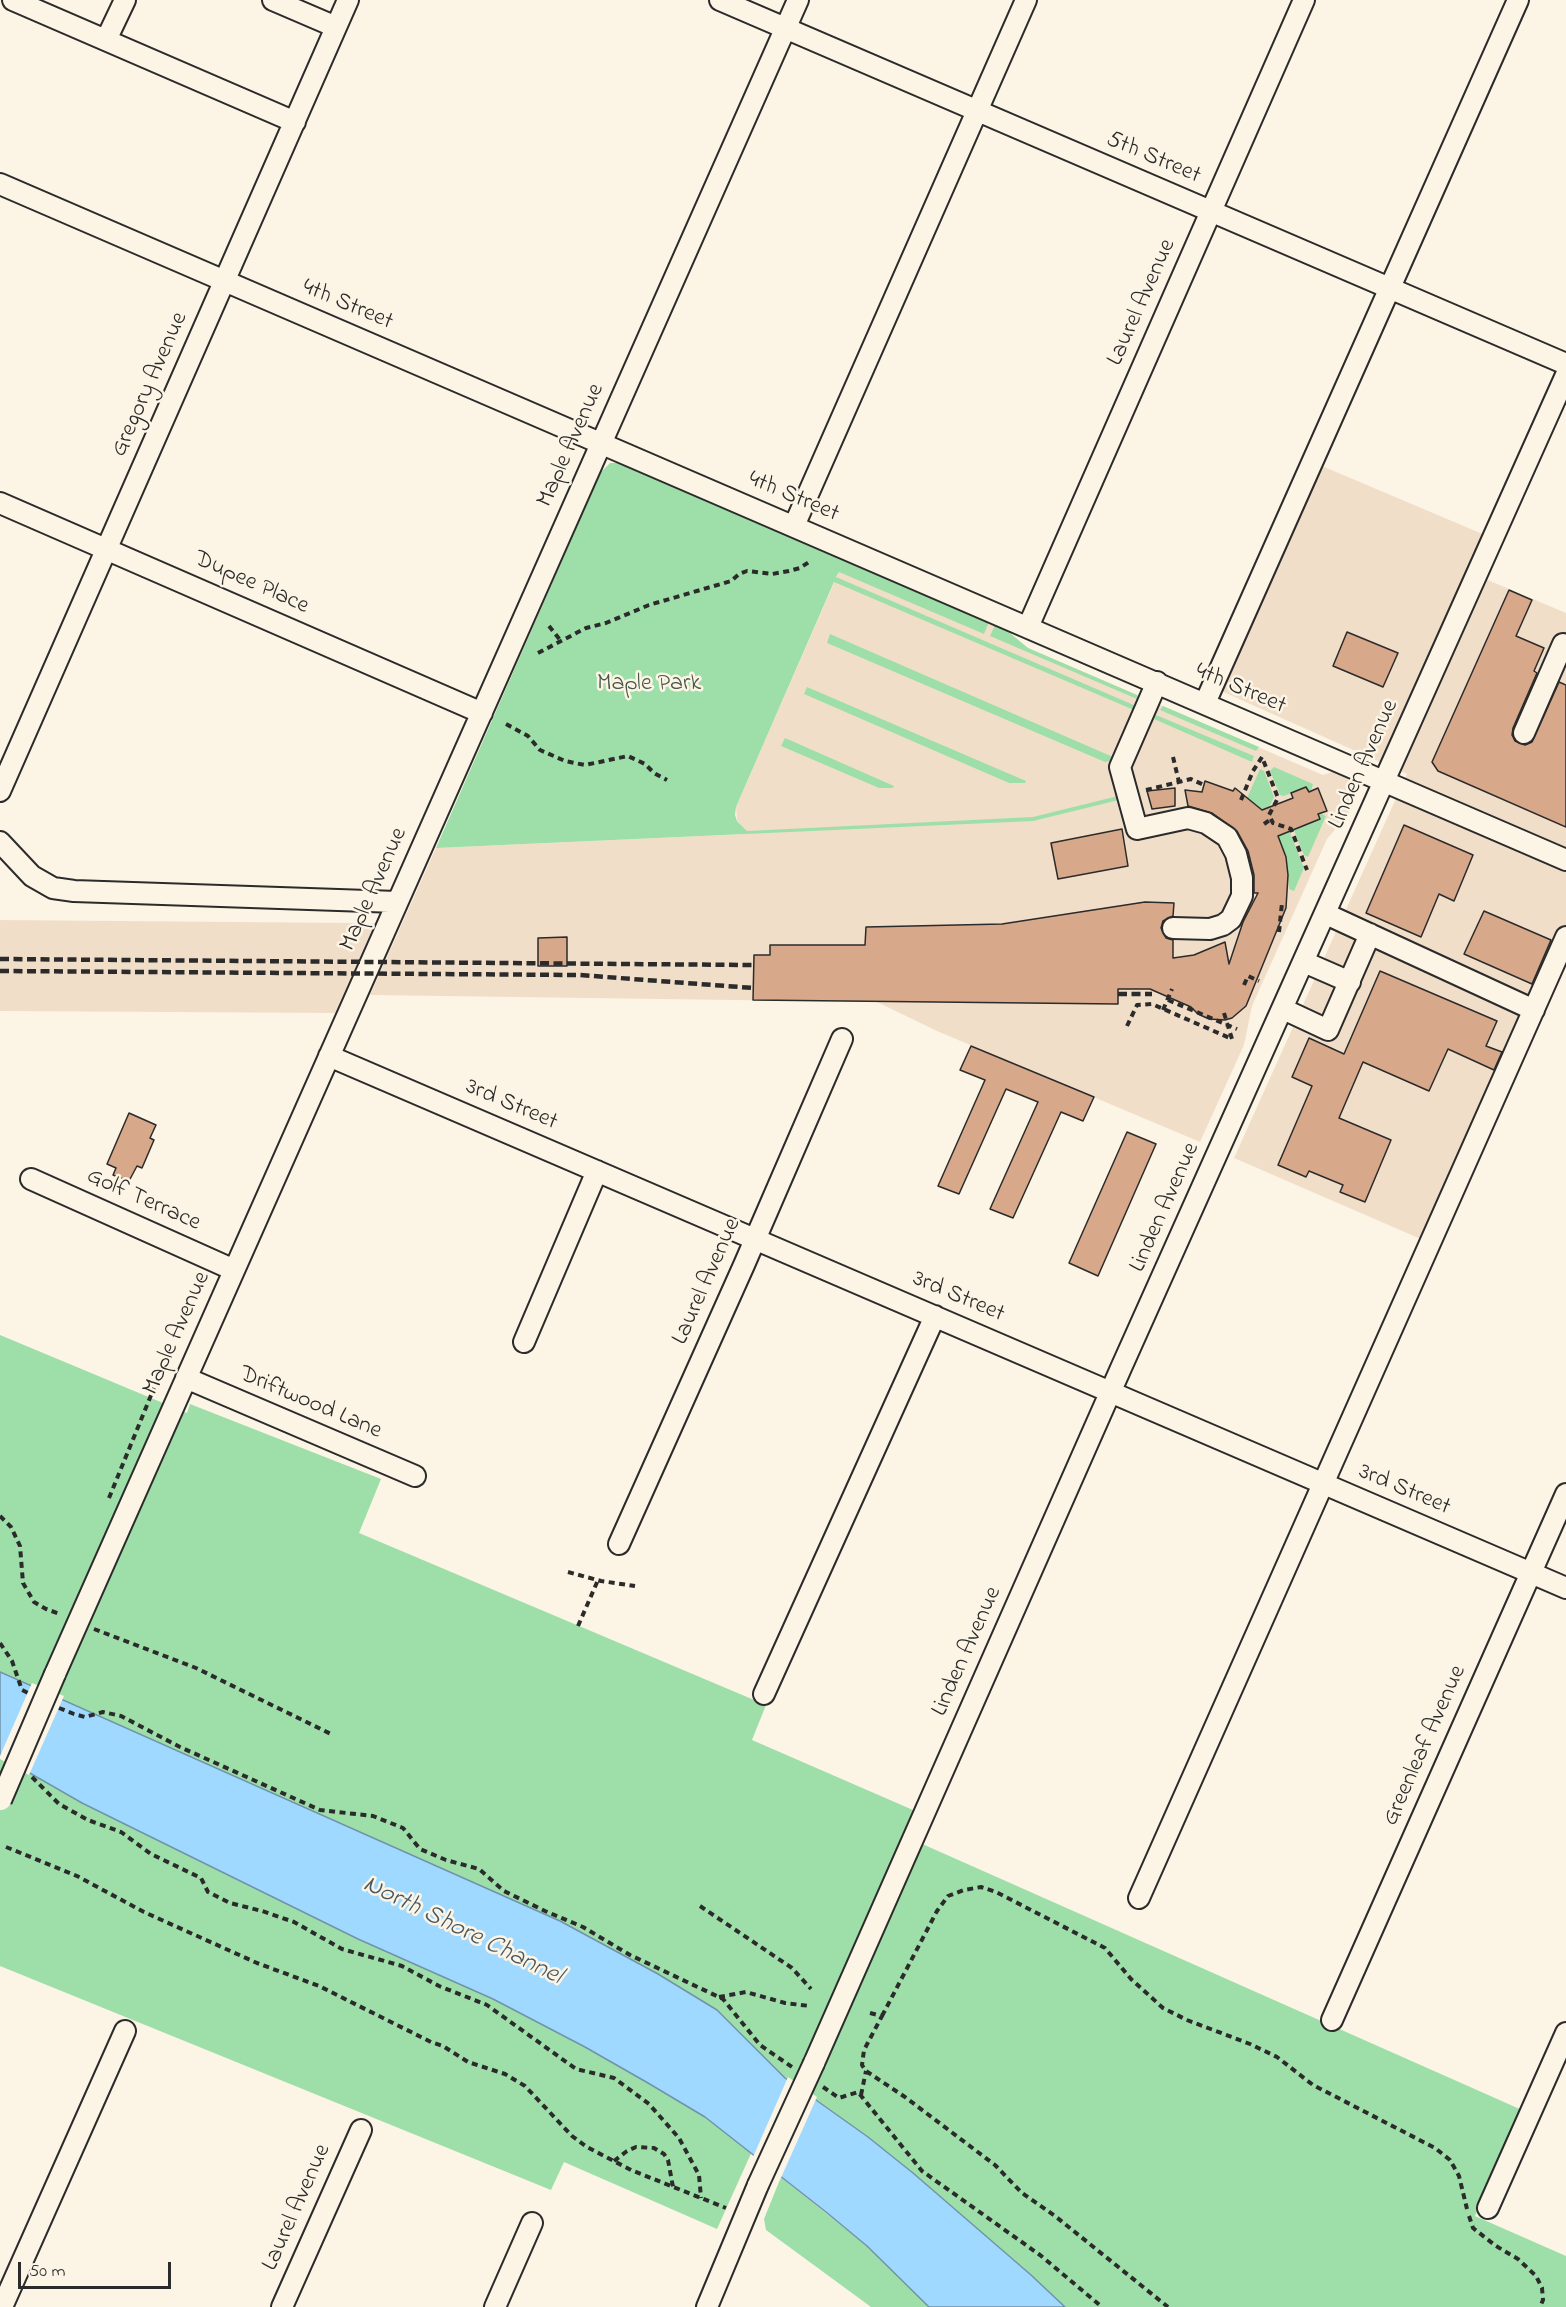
<!DOCTYPE html>
<html>
<head>
<meta charset="utf-8">
<style>
	body { margin:0 }
	#map { position:relative; width:1566px; height:2307px; overflow:hidden; background:#fcf5e5; font-family:"Indie Flower",sans-serif }
	canvas { display:block }
	.scale { position:absolute; left:18px; top:2262px; width:153px; height:27px; box-sizing:border-box; border:3px solid #2b2b2b; border-top:0; padding-left:8px; font-size:18px; line-height:21px; white-space:nowrap; color:#2b2b2b; -webkit-text-stroke:4px #fcf5e5; paint-order:stroke }
</style>
</head>
<body>
<div id="map">
<canvas width="1566" height="2307"></canvas>
<div class="scale">50 m</div>
</div>
<script>
const c = document.querySelector('canvas').getContext('2d');
c.lineJoin = 'round';
function fill(path, color) { c.fillStyle = color; c.fill(path, 'evenodd'); }
const shape = rows => new Path2D(rows.map(r => 'M' + r).join(''));
function trace(path, color, width, dash) { c.strokeStyle = color; c.lineWidth = width; c.lineCap = dash ? 'butt' : 'round'; c.setLineDash(dash || []); c.stroke(path); }
function write(font, color, halo, rows, align = 'center') {
  c.font = font + ' "Indie Flower",sans-serif'; c.lineWidth = 5; c.setLineDash([]); c.textBaseline = 'middle'; c.strokeStyle = halo; c.fillStyle = color; for (const [text, x, y, turn = 0] of rows) {
    c.save(); c.translate(x, y); c.rotate((+turn || 0) * Math.PI / 180); c.textAlign = isNaN(turn) ? turn : align; if (halo) c.strokeText(text, 0, 0); c.fillText(text, 0, 0); c.restore();
  }
}
fill(shape([
	[1315,463,1492,538,1476,575,1566,613,1566,937,1430,1243,1234,1158,1407,774,1212,687],
	[844,560,1005,629,1028,648,1323,775,1335,771,1345,776,1351,784,1353,793,1352,809,1327,839,1252,1006,1244,1045,1200,1142,937,1031,877,1002,370,995,436,848,746,834,746,831,737,820,736,807],
	[0,920,354,923,375,923,335,1013,0,1011]
]), '#f1dec9');
fill(shape([
	[610,463,618,463,989,622,984,634,839,572,836,577,1136,706,1134,710,834,582,736,807,735,815,737,821,747,831,1033,817,1118,796,1119,800,1033,821,436,848,601,472],
	[995,625,1005,629,1028,648,1137,695,1137,699,990,636],
	[830,634,1113,757,1111,761,1105,762,827,643],
	[807,687,1026,781,1025,783,1009,783,804,694],
	[1163,706,1259,747,1256,751,1160,710],
	[1156,715,1254,756,1252,762,1154,719],
	[785,738,894,786,893,788,879,788,781,746],
	[1274,767,1313,784,1311,791,1309,792,1306,787,1284,796,1280,795,1270,771],
	[1260,769,1264,771,1274,797,1268,810,1263,814,1247,798],
	[1320,813,1326,816,1308,857,1304,855,1291,823,1304,826,1319,819,1318,814],
	[1271,825,1289,830,1304,868,1294,891,1289,889,1286,857],
	[0,1335,187,1413,190,1404,381,1479,359,1533,766,1705,752,1740,913,1810,902,1835,1522,2110,1475,2216,1566,2256,1566,2307,1065,2307,1031,2275,913,2173,868,2137,785,2078,717,2229,564,2162,551,2190,0,1966],
	[781,2177,867,2246,929,2307,871,2307,766,2230,764,2219]
]), '#9edfa9');
const water = shape([
	[0,1672,560,1921,658,1974,717,2010,785,2078,868,2137,913,2173,1031,2275,1065,2307,929,2307,867,2246,826,2212,705,2117,648,2083,585,2047,493,1999,358,1939,82,1803,0,1756,0,1672]
]);
fill(water, '#9fd9ff');
trace(water, '#7193aa', 1.5);
fill(shape([
	[32,1683,64,1696,29,1775,0,1759,0,1756],
	[788,2077,817,2097,780,2180,753,2157]
]), '#fcf5e5');
const building = shape([
	[1509,590,1532,600,1516,636,1544,648,1534,671,1537,673,1513,728,1512,735,1515,741,1525,745,1532,742,1559,682,1566,685,1566,827,1438,771,1432,762,1509,590],
	[1347,632,1398,653,1383,687,1333,666,1347,632],
	[1205,781,1233,791,1235,788,1262,810,1293,798,1291,793,1306,787,1309,792,1318,788,1327,811,1318,814,1320,819,1278,836,1286,857,1288,875,1286,908,1246,1006,1232,1018,1225,1020,1209,1019,1198,1014,1191,1007,1150,989,1118,989,1118,1004,753,1000,754,955,770,955,770,945,865,945,866,927,1002,924,1145,902,1174,903,1173,916,1163,921,1161,928,1166,938,1173,940,1173,958,1194,955,1225,942,1229,964,1243,922,1258,893,1254,893,1254,875,1248,851,1237,831,1212,813,1188,806,1185,790,1202,792,1205,781],
	[1175,788,1175,806,1152,809,1147,791,1175,788],
	[1404,825,1473,855,1454,901,1439,894,1421,937,1366,913,1404,825],
	[1122,829,1128,866,1058,879,1051,843,1122,829],
	[1484,911,1551,940,1532,984,1464,954,1484,911],
	[567,937,567,966,538,966,538,938,567,937],
	[1380,971,1497,1021,1486,1046,1502,1052,1494,1070,1448,1049,1429,1091,1363,1062,1339,1118,1391,1140,1365,1202,1340,1192,1343,1185,1309,1171,1306,1177,1278,1165,1312,1086,1292,1077,1309,1038,1344,1054,1380,971],
	[971,1046,1094,1097,1083,1121,1061,1112,1013,1218,990,1209,1038,1102,1006,1089,959,1194,938,1186,985,1080,960,1070,971,1046],
	[129,1113,156,1125,150,1138,154,1140,142,1168,137,1166,129,1181,113,1175,116,1168,107,1164,129,1113],
	[1127,1132,1156,1144,1098,1276,1069,1263,1127,1132]
]);
fill(building, '#d7a889');
trace(building, '#2b2b2b', 1.5);
const minor = shape([
	[13,0,295,122],
	[273,0,336,27],
	[720,0,1566,364],
	[106,40,125,0],
	[0,184,1566,860],
	[0,503,482,713],
	[794,526,1026,0],
	[1028,627,1304,0],
	[1157,682,1120,767,1137,829,1188,818,1206,823,1227,837,1236,854,1242,878,1242,896,1231,919,1223,925,1210,929,1173,928],
	[1205,703,1518,0],
	[1524,733,1563,644],
	[0,791,348,0],
	[0,842,32,876,53,888,74,891,397,902],
	[1326,914,1534,1010],
	[1304,962,1350,982],
	[1283,1009,1328,1030,1370,934],
	[329,1056,1566,1588],
	[31,1179,234,1270],
	[524,1342,597,1171],
	[186,1378,415,1476],
	[619,1544,744,1265,842,1039],
	[55,1674,798,0],
	[764,1694,935,1316],
	[1139,1898,1566,937],
	[1332,2020,1566,1494],
	[814,2063,1121,1368,1566,375],
	[1488,2208,1566,2033],
	[2,2307,125,2031],
	[282,2307,361,2130],
	[495,2307,532,2223],
	[707,2307,758,2185]
]);
trace(minor, '#2b2b2b', 24);
trace(shape([
	[549,626,561,641],
	[538,653,586,628,606,623,649,605,731,581,739,574,747,571,772,574,789,571,800,568,809,562],
	[506,724,528,736,540,750,565,761,585,765,628,756,645,764,654,773,667,780],
	[1173,757,1179,782],
	[1146,790,1191,779,1204,785],
	[1241,800,1253,771,1262,757,1278,798,1269,815,1273,823,1291,829,1307,870],
	[1264,824,1271,819],
	[1279,932,1282,903],
	[1244,985,1248,976,1259,981],
	[1168,1000,1237,1029],
	[1163,1010,1172,989],
	[1224,1013,1232,1039],
	[1127,1026,1137,1005,1152,1004,1232,1039],
	[109,1498,154,1388],
	[0,1516,11,1527,20,1546,23,1583,34,1602,46,1609,60,1614],
	[568,1572,601,1581,635,1586],
	[578,1626,598,1580],
	[94,1629,196,1668,331,1734],
	[0,1643,12,1661,22,1690,28,1693],
	[59,1708,74,1714,85,1717,103,1712,121,1716,180,1747,320,1810,373,1816,403,1828,420,1849,446,1860,479,1869,504,1891,545,1911,583,1927,630,1955,723,1999,760,2045,792,2067],
	[32,1777,59,1804,88,1820,121,1832,151,1854,201,1878,208,1892,230,1903,262,1911,294,1922,342,1949,402,1966,439,1986,487,2005,576,2069,614,2078,649,2104,679,2138,699,2175,701,2198],
	[6,1847,77,1876,144,1912,257,1963,319,1986,431,2042,443,2046,468,2062,505,2074,525,2086,572,2136,587,2147,631,2170,726,2208],
	[700,1906,792,1968,811,1989],
	[719,1997,746,1992,785,2003,810,2006],
	[870,2013,882,2016,864,2050,862,2065,866,2071,905,2097,995,2165,1022,2193,1055,2216,1168,2307],
	[882,2016,937,1911,948,1896,964,1890,981,1887,996,1892,1105,1948,1131,1979,1163,2008,1187,2020,1250,2044,1277,2057,1313,2085,1435,2148,1450,2160,1459,2176,1467,2209],
	[823,2087,839,2098,858,2092,922,2171,1040,2255,1102,2307],
	[861,2095,866,2071],
	[614,2161,627,2151,636,2147,654,2148,664,2154,668,2160,673,2187],
	[1469,2216,1473,2228,1496,2246,1518,2259,1536,2276,1542,2288,1543,2300,1540,2307]
]), '#2b2b2b', 4, [6, 4.5]);
trace(minor, '#fcf5e5', 20);
trace(shape([
	[0,959,753,965],
	[0,971,579,975,753,988],
	[1118,994,1152,994]
]), '#2b2b2b', 4.5, [9, 4.5]);
const minorBridge = shape([
	[1,1800,55,1674],
	[758,2185,814,2063]
]);
trace(minorBridge, '#2b2b2b', 24, []);
trace(minorBridge, '#fcf5e5', 20);
write('24px', '#2b2b2b', '#fcf5e5', [
	["5th Street",1153,159,23],
	["Laurel Avenue",1143,303,-66],
	["4th Street",347,306,23],
	["Gregory Avenue",151,385,-66],
	["Maple Avenue",572,446,-66],
	["4th Street",793,498,23],
	["Dupee Place",251,584,24],
	["4th Street",1240,690,23],
	["Linden Avenue",1365,765,-66],
	["Maple Avenue",375,890,-66],
	["3rd Street",511,1106,23],
	["Golf Terrace",143,1201,24],
	["Linden Avenue",1166,1208,-66],
	["Laurel Avenue",708,1282,-66],
	["3rd Street",958,1298,23],
	["Maple Avenue",178,1334,-66],
	["Driftwood Lane",310,1404,23],
	["3rd Street",1404,1491,23],
	["Linden Avenue",968,1652,-66],
	["Greenleaf Avenue",1426,1746,-66],
	["Laurel Avenue",298,2208,-66]
]);
write('24px', '#48584a', '#fcf5e5', [
	["Maple Park",649,685]
]);
write('italic 26px', '#485660', '#fcf5e5', [
	["North Shore Channel",462,1932,26]
]);
</script>
</body>
</html>
